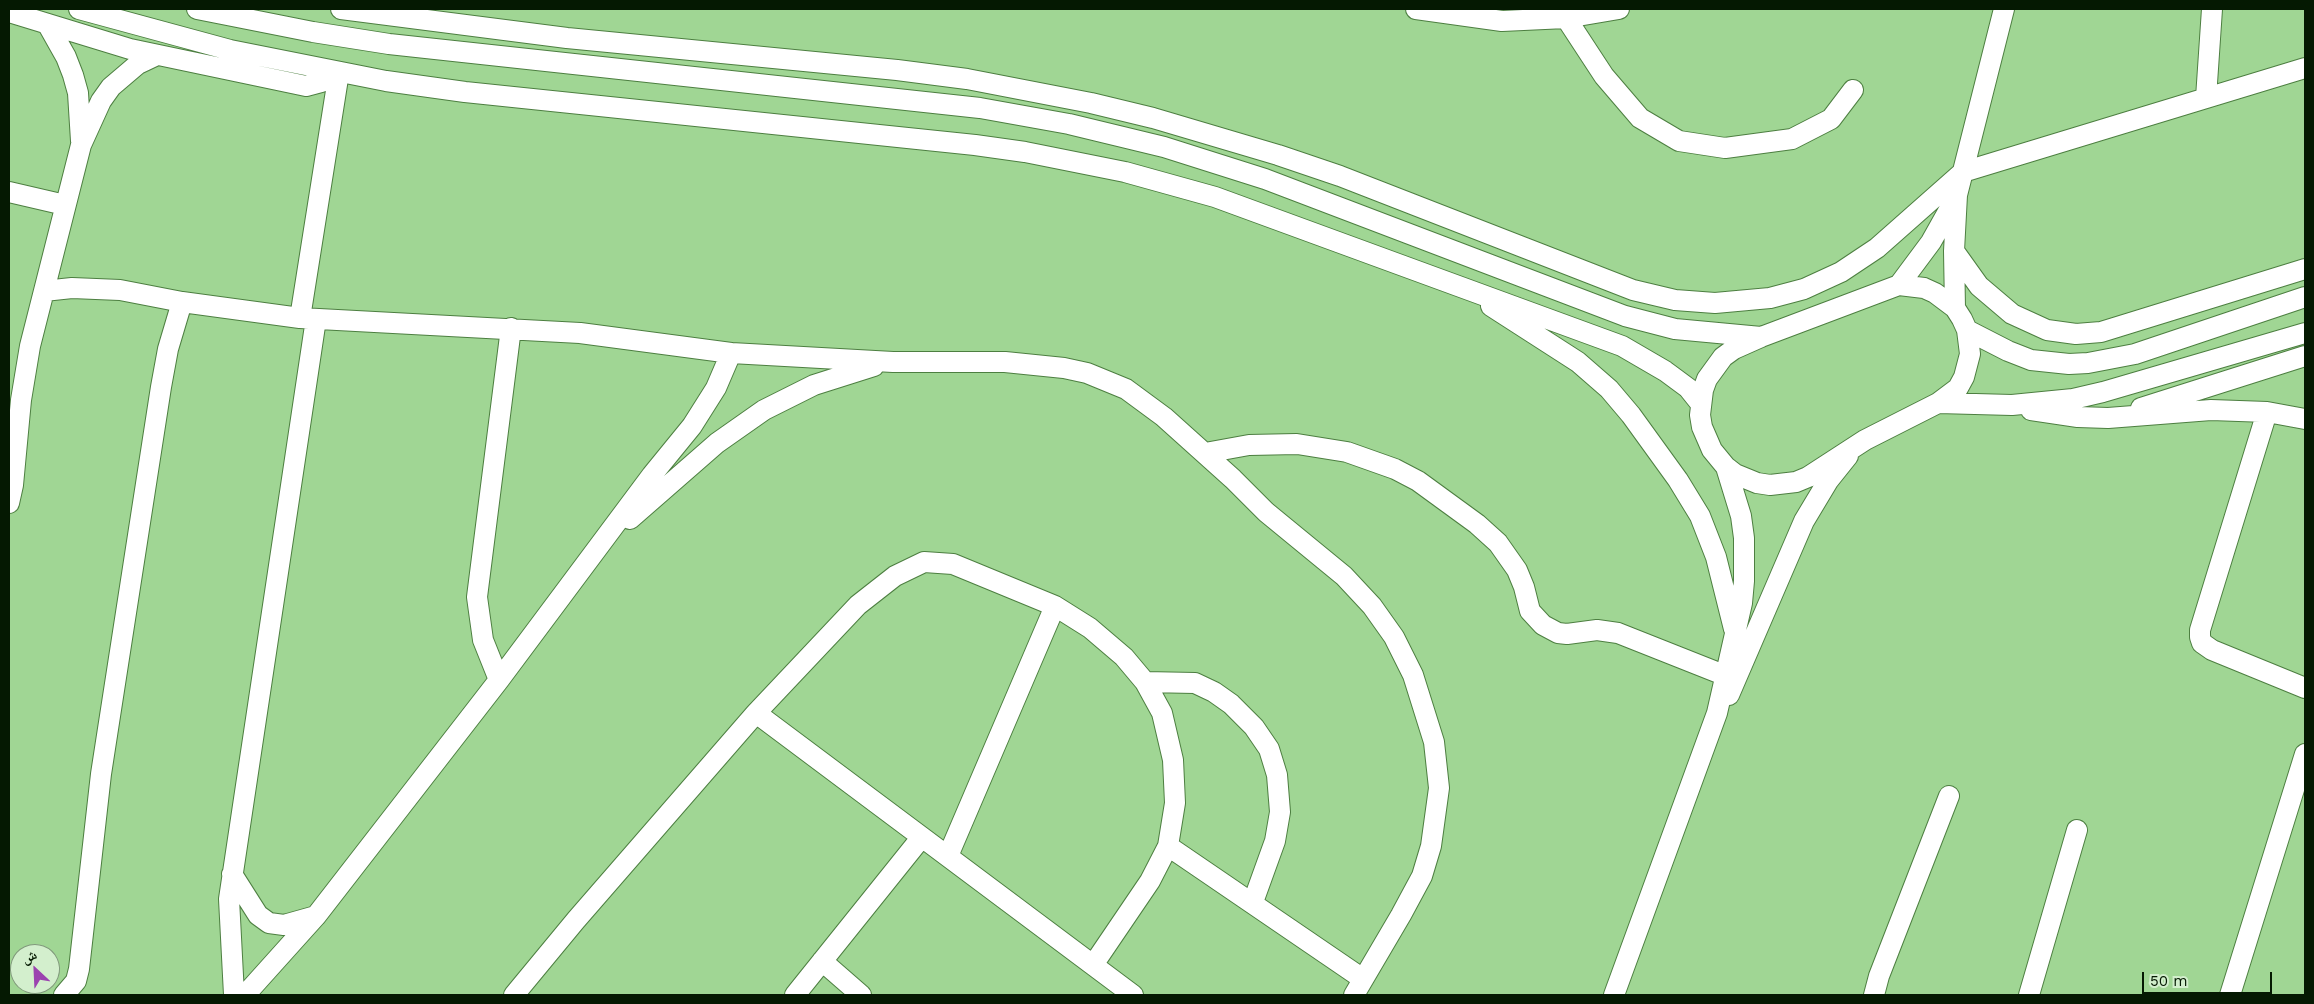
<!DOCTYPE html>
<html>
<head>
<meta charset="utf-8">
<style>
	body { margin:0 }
	#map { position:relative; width:2314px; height:1004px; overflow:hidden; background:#a0d694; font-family:"Work Sans","Noto Naskh Arabic",sans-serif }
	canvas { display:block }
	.frame { position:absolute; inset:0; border:10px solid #051902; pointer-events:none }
	.north { position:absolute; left:10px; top:944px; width:50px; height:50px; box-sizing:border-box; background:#d3efcd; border:1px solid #81997c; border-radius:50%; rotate:335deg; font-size:14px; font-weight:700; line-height:20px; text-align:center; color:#051902 }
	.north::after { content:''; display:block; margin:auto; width:18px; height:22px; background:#9b43af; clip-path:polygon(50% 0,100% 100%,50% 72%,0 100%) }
	.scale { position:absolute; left:2142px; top:972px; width:130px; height:22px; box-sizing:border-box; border:2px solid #051902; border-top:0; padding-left:6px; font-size:15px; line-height:18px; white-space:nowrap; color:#051902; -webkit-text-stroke:4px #d3efcd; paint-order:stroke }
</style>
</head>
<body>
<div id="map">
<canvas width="2314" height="1004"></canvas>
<div class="frame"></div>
<div class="north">ش</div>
<div class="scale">50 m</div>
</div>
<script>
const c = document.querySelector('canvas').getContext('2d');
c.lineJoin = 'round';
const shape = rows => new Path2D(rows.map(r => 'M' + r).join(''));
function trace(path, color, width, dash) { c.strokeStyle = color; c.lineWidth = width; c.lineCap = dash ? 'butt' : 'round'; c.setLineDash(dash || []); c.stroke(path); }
const minor = shape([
	[79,9,230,50,386,81,465,92,975,145,1025,152,1125,172,1215,197,1622,346,1665,371,1688,388,1700,403],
	[197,9,313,32,389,44,980,108,1069,124,1164,147,1265,179,1625,316,1675,329,1761,337],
	[341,9,567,38,897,70,967,79,1091,103,1153,118,1278,155,1340,176,1633,290,1675,300,1715,303,1770,298,1804,289,1841,272,1877,248,1963,172,2305,68],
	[1416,9,1502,21,1566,18,1619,9],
	[9,12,130,49,306,86,321,82,334,71],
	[1566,18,1604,76,1640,118,1679,141,1725,148,1792,139,1831,119,1853,90],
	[48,25,66,57,73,75,78,93,81,141],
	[2206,98,2212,9],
	[9,192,65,205],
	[1954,251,1979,286,2012,314,2047,330,2076,334,2101,332,2305,269],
	[1899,285,1924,288,1935,293,1955,308,1962,319,1967,330,1970,354,1964,377,1958,388,1938,403,1865,440,1808,477,1796,482,1770,485,1757,483,1735,474,1726,467,1712,450,1702,427,1700,415,1703,390,1707,379,1723,357,1734,349,1761,337,1899,285],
	[1899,285,1931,242,1954,201],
	[44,291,72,288,120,290,182,302,300,318,580,333,731,353],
	[1491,306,1578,362,1609,389,1631,415,1678,480,1700,516,1716,557,1734,629],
	[1955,308,1954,251,1957,195,2004,9],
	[300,318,339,72],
	[1967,330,2008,351,2031,360,2069,364,2088,363,2135,354,2305,297],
	[1938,403,2012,405,2073,399,2103,392,2305,333],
	[2141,408,2305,356],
	[2031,410,2078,417,2108,418,2211,410,2267,412,2305,419],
	[2267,412,2200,630,2200,637,2202,643,2212,650,2305,688],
	[1205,453,1249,445,1297,444,1347,452,1395,469,1418,481,1477,524,1498,543,1517,570,1524,587,1530,611,1543,625,1558,633,1567,634,1597,630,1618,633,1724,675],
	[9,503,13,485,21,400,30,346,81,145,101,101,111,87,138,64,157,55],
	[630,519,717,443,764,410,814,385,874,366],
	[499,680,483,640,477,597,511,328],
	[1145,682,1195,683,1214,692,1231,704,1254,727,1269,749,1277,775,1280,812,1275,841,1253,902],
	[1729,695,1804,521,1828,481,1848,456],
	[756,713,1133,995],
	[1168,846,1363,979],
	[948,856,1055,606],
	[232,874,258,915,269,923,284,925,316,916],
	[822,961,861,995],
	[64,995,76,981,79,969,101,774,161,387,168,349,182,302],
	[234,995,229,899,316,319],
	[245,995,316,916,499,680,652,475,692,426,716,388,731,353,893,362,1005,362,1064,368,1087,373,1126,389,1164,417,1233,479,1266,512,1344,576,1372,606,1394,637,1413,675,1434,742,1439,788,1431,846,1422,876,1401,915,1354,995],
	[514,995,576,920,756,713,858,605,895,576,924,562,953,564,1055,606,1090,628,1124,657,1145,682,1162,713,1173,760,1175,803,1168,846,1150,881,1093,965],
	[795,995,921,838],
	[1614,995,1717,713,1742,603,1744,581,1744,538,1741,516,1726,467],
	[1874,995,1879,976,1949,796],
	[2029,995,2077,830],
	[2230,995,2305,754]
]);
trace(minor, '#4d7f41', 22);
trace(minor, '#fff', 20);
</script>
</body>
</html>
